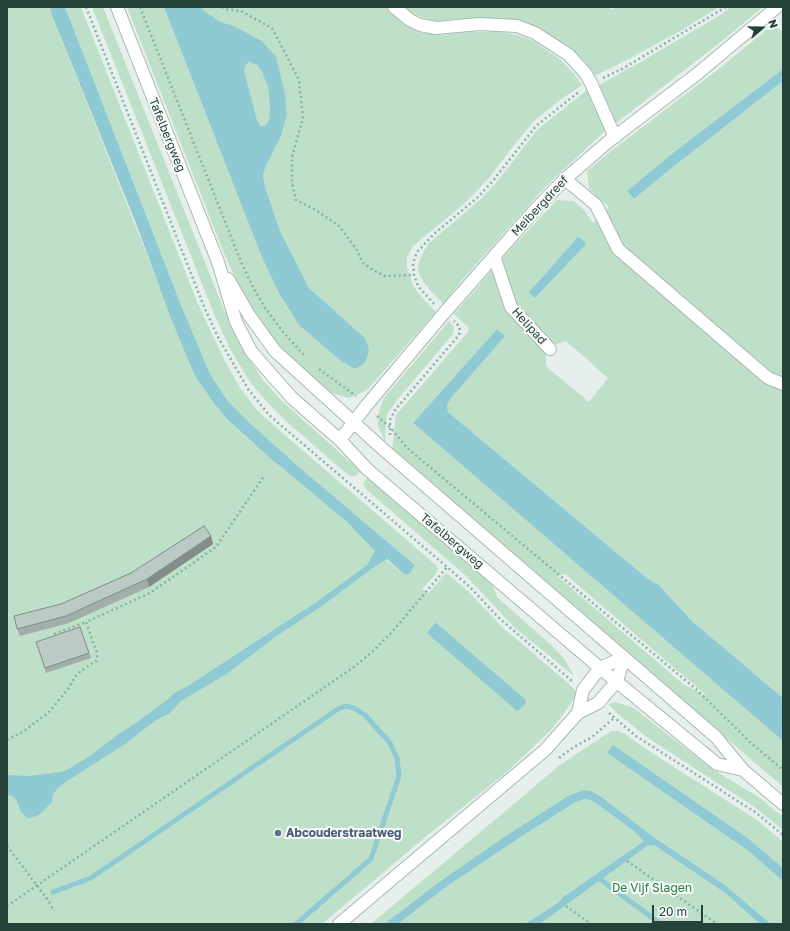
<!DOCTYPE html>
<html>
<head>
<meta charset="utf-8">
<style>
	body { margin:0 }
	#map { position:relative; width:790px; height:931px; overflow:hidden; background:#e6efeb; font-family:"Golos Text",sans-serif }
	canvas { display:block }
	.frame { position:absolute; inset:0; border:8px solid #24423a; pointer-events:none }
	.north { position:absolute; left:742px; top:8px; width:40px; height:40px; -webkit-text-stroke:3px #f7fbf9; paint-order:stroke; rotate:70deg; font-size:11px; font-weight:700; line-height:16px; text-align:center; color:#24423a }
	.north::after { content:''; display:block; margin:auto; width:14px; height:18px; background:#24423a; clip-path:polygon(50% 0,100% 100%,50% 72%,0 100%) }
	.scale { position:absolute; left:652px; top:905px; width:51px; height:18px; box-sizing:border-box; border:2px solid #24423a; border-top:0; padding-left:5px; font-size:12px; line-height:14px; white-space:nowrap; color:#24423a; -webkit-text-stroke:3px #f7fbf9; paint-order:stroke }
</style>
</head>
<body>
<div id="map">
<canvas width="790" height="931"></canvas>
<div class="frame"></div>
<div class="north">N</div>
<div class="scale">20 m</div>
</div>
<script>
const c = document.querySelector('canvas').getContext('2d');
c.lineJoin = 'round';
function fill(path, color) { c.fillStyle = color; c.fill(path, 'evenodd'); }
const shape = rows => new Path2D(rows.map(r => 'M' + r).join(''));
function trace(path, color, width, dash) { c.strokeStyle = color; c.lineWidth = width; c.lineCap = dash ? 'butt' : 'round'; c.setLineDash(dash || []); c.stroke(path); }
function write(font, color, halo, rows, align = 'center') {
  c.font = font + ' "Golos Text",sans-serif'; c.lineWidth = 4; c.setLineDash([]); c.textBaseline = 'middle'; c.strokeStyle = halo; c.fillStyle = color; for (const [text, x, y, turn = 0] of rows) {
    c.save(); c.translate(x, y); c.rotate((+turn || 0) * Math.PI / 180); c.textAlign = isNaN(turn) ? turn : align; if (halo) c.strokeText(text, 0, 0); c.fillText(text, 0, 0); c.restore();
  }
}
fill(shape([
	[7,7,50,7,52,15,195,376,213,402,227,419,245,436,273,461,280,466,347,522,375,551,405,575,415,565,300,468,252,425,227,400,210,374,181,305,65,7,81,7,198,304,223,357,240,388,257,410,287,437,437,566,438,569,435,575,422,589,428,594,446,573,468,591,502,627,568,683,574,689,576,692,573,700,564,713,551,730,507,772,429,834,322,924,7,924],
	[92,7,103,7,224,310,241,347,263,380,281,400,360,471,356,476,350,476,347,474,288,423,269,404,250,382,230,349,214,314],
	[127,7,164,7,261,255,299,325,342,362,355,369,365,338,309,288,280,231,265,187,263,175,266,166,279,71,276,57,234,26,221,22,204,11,201,7,386,7,406,26,421,33,443,35,470,32,502,32,521,36,535,42,561,60,575,75,582,85,560,100,533,122,511,149,489,178,465,203,413,246,407,257,407,268,414,287,419,294,435,311,435,313,367,390,359,394,349,398,326,391,273,341,247,303,224,253],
	[404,7,610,7,613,10,615,7,719,7,682,30,625,61,594,76,585,61,572,50,538,27,519,20,497,18,454,19,437,21,424,18,408,11],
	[730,7,763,7,722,41,615,124,599,85,644,60,722,14],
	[777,28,783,32,783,69,669,156,627,191,634,199,673,167,783,81,783,698,693,622,659,585,648,579,448,412,447,405,452,397,505,336,497,329,413,423,783,741,783,787,392,450,396,415,468,332,468,327,454,314,517,242,557,200,573,201,584,210,593,223,609,207,596,196,589,188,587,171,615,148,724,65,766,30],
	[578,237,583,240,562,269,535,298,534,286],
	[514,317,554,345,566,341,608,378,589,402,546,366,546,353],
	[565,574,706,695,706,696,683,684,557,576],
	[249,62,257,65,262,72,268,87,270,108,269,120,266,125,261,126,257,120,244,70,246,65],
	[587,90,594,102,605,131,545,187,462,280,443,304,425,284,419,274,418,267,421,256,429,243,481,199,496,183,537,130],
	[449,321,454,327,453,334,397,400,388,413,386,419,385,442,378,425,378,415,384,398],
	[368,477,486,578,492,584,497,597,551,645,564,658,574,676,515,628,466,576,366,489,364,486,364,483],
	[615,702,632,707,714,770,760,798,783,817,783,830,756,808,648,738,618,714,608,704],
	[611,731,618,731,625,734,652,753,757,820,783,842,783,868,749,839,613,746,607,753,747,850,783,881,783,924,771,924,725,885,652,836,591,791,442,880,384,924,371,924,560,765],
	[584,799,591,800,600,806,635,832,644,841,563,897,559,902,525,924,398,924,446,887,510,844,574,803],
	[647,845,654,845,725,893,760,924,540,924]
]), '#bfe0c8');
fill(shape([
	[50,7,65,7,181,305,210,374,227,400,252,425,300,468,415,565,409,574,405,575,387,559,374,567,322,606,275,637,228,673,181,701,169,714,156,720,125,744,64,783,59,787,53,794,52,802,40,814,34,817,27,818,20,810,17,801,12,796,7,795,7,775,27,776,46,774,65,771,90,756,116,736,140,720,167,700,174,693,188,686,318,601,367,565,375,551,347,522,280,466,273,461,227,419,213,402,195,376,172,321,137,226,52,15],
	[164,7,201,7,204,11,221,22,234,26,262,41,276,57,285,94,287,115,280,138,266,166,263,175,265,187,280,231,309,288,365,338,369,349,367,358,363,364,355,369,342,362,299,325,279,293,261,255],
	[249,62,257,65,262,72,268,87,270,108,269,120,266,125,261,126,257,120,244,70,246,65],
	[783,69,783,81,673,167,634,199,627,191,669,156],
	[578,237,583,240,586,244,535,298,529,292],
	[497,329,505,336,452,397,447,405,448,412,648,579,659,585,693,622,783,698,783,741,413,423],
	[436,623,526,700,525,704,520,709,517,711,427,633,434,624],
	[613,745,749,839,783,868,783,881,747,850,607,753],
	[584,790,591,791,600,796,652,836,725,885,771,924,760,924,725,893,654,845,647,846,540,924,525,924,559,902,563,897,644,841,635,832,600,806,591,800,584,799,574,803,510,844,446,887,398,924,384,924,442,880,506,836,570,795]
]), '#8ec9d4');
trace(shape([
	[601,880,661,924],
	[53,892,91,878,338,709,346,706,354,708,365,715,390,743,397,758,399,776,371,859,296,924]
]), '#8ec9d4', 5);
const minor = shape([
	[117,7,218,262,236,322,251,351,263,365,292,398,340,440,367,469,600,668,717,764,743,770],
	[394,7,410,20,420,25,436,28,479,24,517,26,535,33,549,42,569,55,586,74,591,83,615,137],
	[565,179,596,205,618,249,768,378,783,384],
	[494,256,511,307,550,349],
	[228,279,249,315,275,351,384,450,716,737,743,770,783,804],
	[340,440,366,406,445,312,534,211,565,179,609,141,697,74,777,7],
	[578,713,583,690,600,668,624,657],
	[339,924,545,750,578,713,598,703,617,681,624,657]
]);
trace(minor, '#a8b8b2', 14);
trace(shape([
	[86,7,205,309,218,337,248,389,269,415,447,567,471,588,498,617,572,681],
	[140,7,241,262,253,287,265,308,284,333,304,355],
	[222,7,225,9,241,11,272,28,299,80,303,118,292,157,292,183,296,200,316,210,339,226,357,250,362,262,373,270,385,276,414,275],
	[603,78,622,69,726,7],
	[434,304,418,286,414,275,413,263,417,252,434,234,478,197,492,182,536,126,580,91],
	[319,369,356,396],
	[377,416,390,427,407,448,697,690,751,743,783,770],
	[390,435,390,420,395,410,459,335,460,330,459,326,454,321],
	[54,634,86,622],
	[609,713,636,736,755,812,783,835],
	[7,740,24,731,49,712,68,689,77,674,97,660,97,653,86,622,150,593,216,547,264,476],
	[559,758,574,747,592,737,614,718],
	[7,846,48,900,54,911],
	[627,861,717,924],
	[7,906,354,667,373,651,392,632,447,567],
	[566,906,591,924]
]), '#86b3a5', 2.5, [2, 3]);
trace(minor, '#fff', 12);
fill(shape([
	[211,536,213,544,149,587,69,623,20,636,17,629,61,604,131,573],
	[80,627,91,658,46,673,36,642]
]), '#a1aea9');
fill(shape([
	[211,536,213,544,149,587,147,579]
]), '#838d89');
const building = shape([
	[204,526,211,536,147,579,66,616,17,629,14,616,61,604,131,573,204,526],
	[80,627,89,653,45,668,36,642,80,627]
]);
fill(building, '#bbcac4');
trace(building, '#838d89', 1);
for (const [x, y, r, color] of [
	[278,833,4,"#5c6f8a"]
]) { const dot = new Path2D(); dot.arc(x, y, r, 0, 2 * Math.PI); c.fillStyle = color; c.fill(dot); trace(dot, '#f7fbf9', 1.5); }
write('12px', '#24423a', '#f7fbf9', [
	["Tafelbergweg",167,135,68],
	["Meibergdreef",540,206,-47],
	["Helipad",529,326,48],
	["Tafelbergweg",452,541,40]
]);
write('bold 12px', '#4e5e75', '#f7fbf9', [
	["Abcouderstraatweg",286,833]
], 'left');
write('12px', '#2d7a4b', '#f7fbf9', [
	["De Vijf Slagen",652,888]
]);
</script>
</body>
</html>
